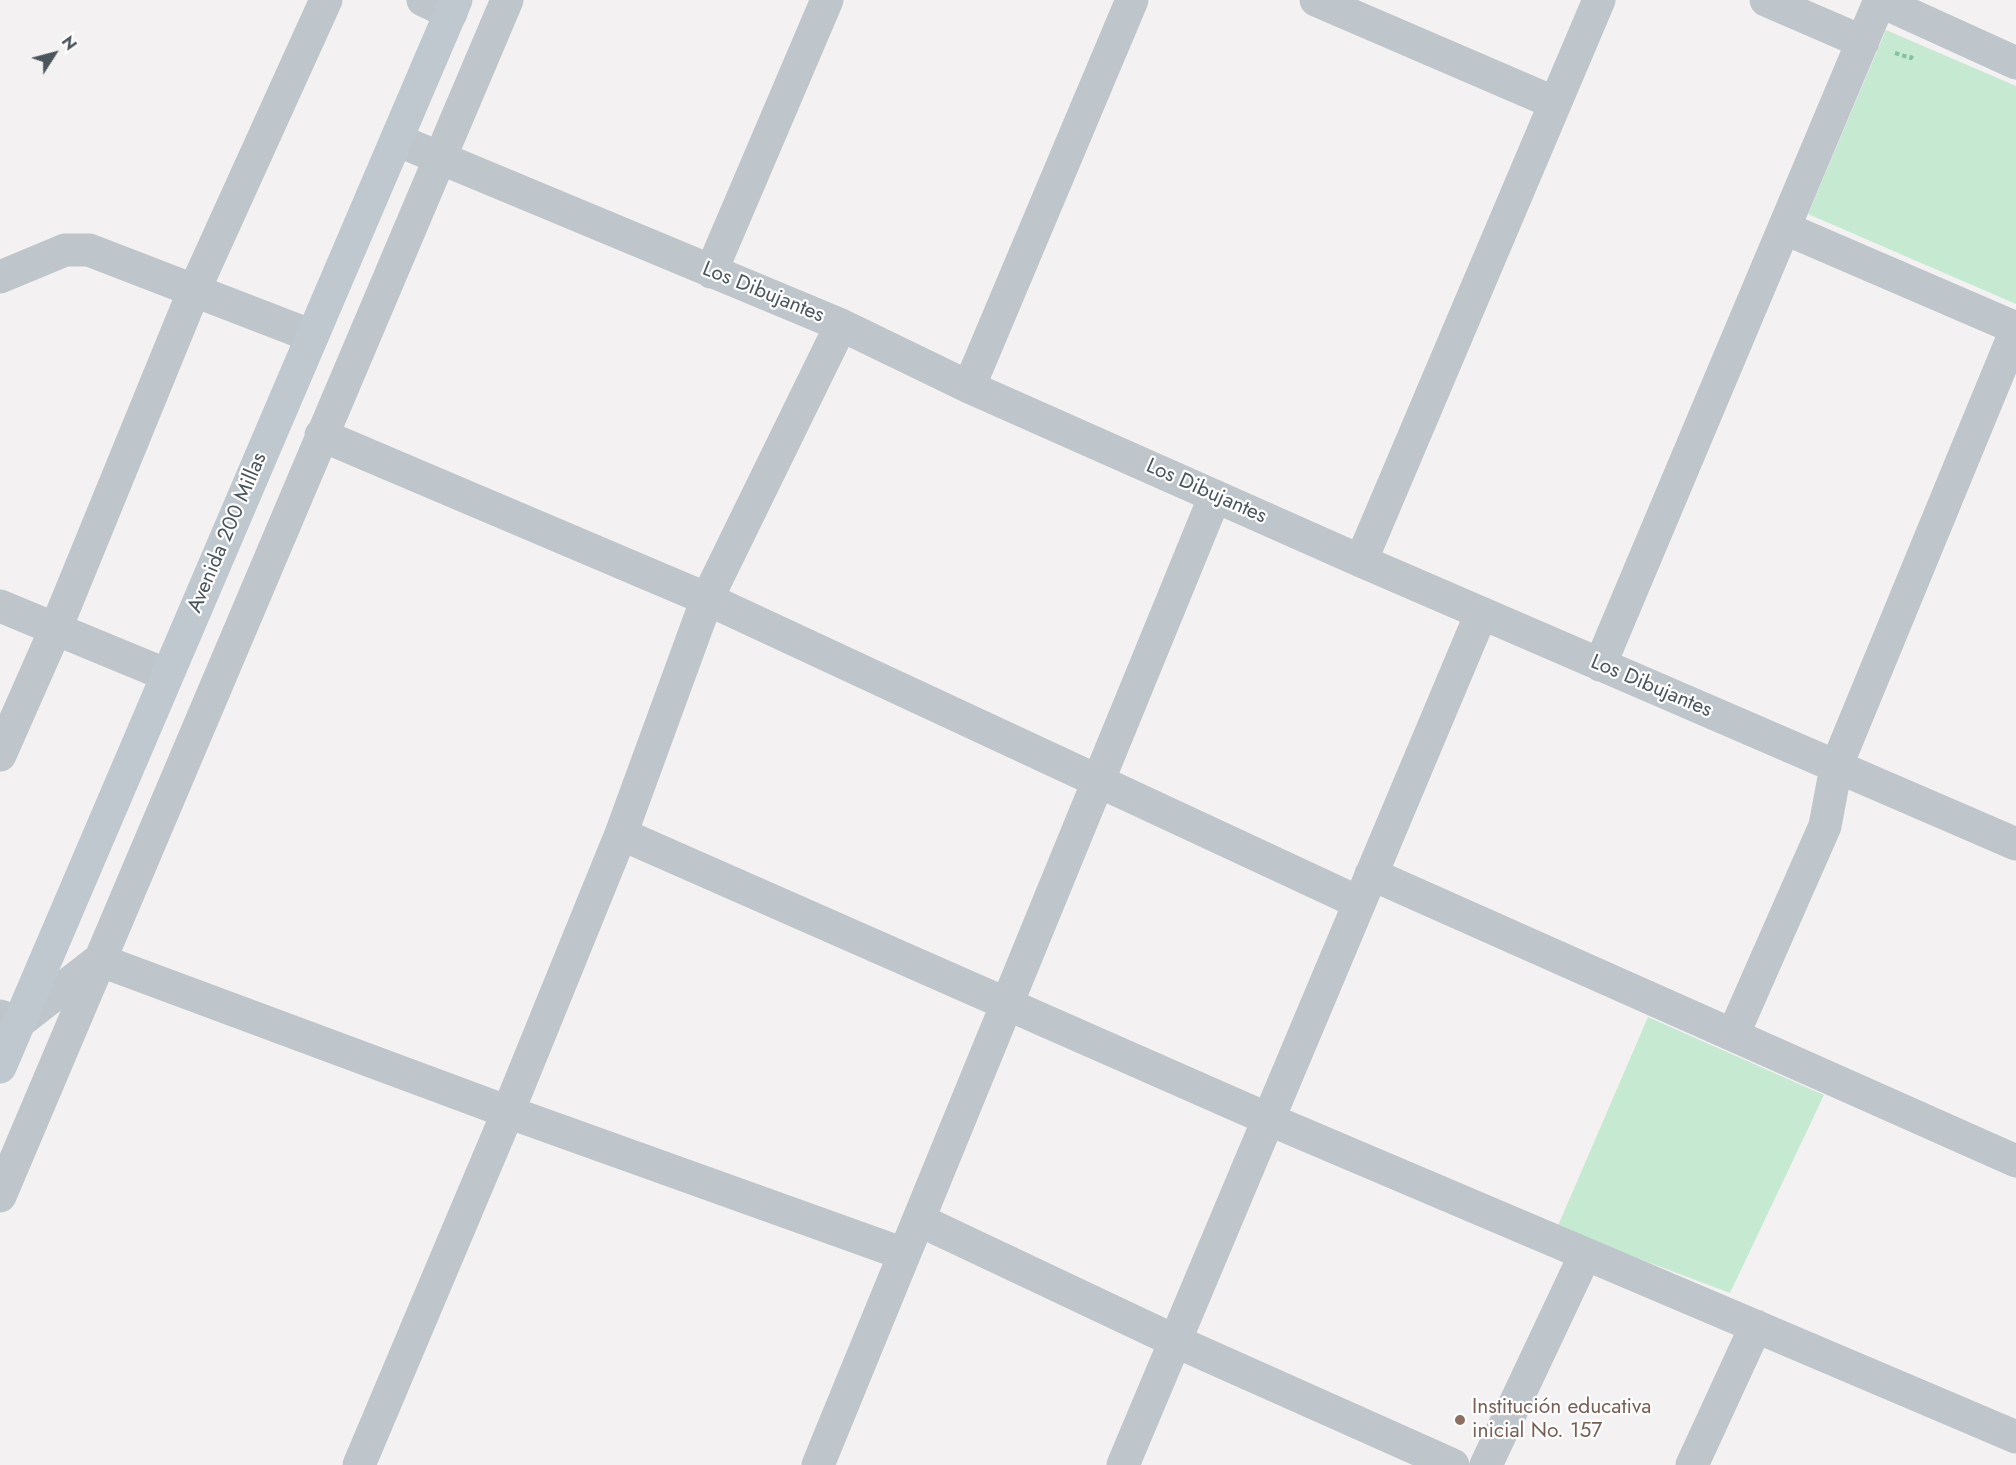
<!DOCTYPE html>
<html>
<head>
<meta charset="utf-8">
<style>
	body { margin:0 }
	#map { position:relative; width:2016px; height:1465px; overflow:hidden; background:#f3f1f1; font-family:Jost,sans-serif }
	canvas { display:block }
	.north { position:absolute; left:24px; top:24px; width:60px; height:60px; -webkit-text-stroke:4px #fff; paint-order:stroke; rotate:54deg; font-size:16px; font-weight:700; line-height:24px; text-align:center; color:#4b555c }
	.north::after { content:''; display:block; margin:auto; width:21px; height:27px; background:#4b555c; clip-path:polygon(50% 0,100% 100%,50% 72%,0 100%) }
</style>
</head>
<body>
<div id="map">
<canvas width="2016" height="1465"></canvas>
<div class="north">N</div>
</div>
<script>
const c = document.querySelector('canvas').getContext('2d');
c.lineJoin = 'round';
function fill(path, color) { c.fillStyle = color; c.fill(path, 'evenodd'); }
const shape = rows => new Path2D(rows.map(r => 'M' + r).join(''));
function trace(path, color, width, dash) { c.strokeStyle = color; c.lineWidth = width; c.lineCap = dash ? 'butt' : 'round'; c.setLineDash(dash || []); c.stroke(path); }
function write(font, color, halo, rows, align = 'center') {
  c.font = font + ' Jost,sans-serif'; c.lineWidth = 4.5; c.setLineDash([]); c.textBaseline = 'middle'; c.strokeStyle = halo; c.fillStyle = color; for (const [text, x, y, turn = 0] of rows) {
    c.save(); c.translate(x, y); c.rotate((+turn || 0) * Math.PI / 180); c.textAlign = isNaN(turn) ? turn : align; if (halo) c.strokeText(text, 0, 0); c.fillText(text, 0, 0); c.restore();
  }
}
fill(shape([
	[1886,30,2016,86,2016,304,1808,214],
	[1648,1017,1824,1095,1730,1293,1557,1228]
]), '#c5ead1');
trace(shape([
	[1895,53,1911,58,1913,53]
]), '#81c49f', 4, [4.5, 3]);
trace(shape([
	[423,0,451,13],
	[1316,0,1555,103],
	[1766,0,1863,42],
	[1880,1,2016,63],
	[397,140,841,325,969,387,1361,561,2016,844],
	[1784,228,2016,328],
	[711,272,827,0],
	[0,277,65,250,89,250,312,336],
	[969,387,1132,0],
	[321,435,707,599,1358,902],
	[1361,561,1599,0],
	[0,606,167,675],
	[1600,665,1880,0],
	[0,755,56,628,193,293,326,0],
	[621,834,1268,1119,2016,1437],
	[1371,874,2016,1161],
	[0,1016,18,1023,99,960,508,1112,904,1254],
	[1733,1035,1825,826,1836,767,2016,330],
	[0,1196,507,0],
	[919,1220,1175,1341,1453,1465],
	[359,1465,508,1112,621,834,707,599,841,325],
	[818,1465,1215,496],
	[1123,1465,1481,614],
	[1486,1465,1585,1255],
	[1692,1465,1756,1326]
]), '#bec5cb', 33);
trace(shape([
	[0,1067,456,0]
]), '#bfc8cf', 33);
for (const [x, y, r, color] of [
	[1460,1420,6,"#8d6e63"]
]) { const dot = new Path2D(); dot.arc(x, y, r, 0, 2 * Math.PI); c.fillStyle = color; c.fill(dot); trace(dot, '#fff', 2); }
write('21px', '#4b555c', '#fff', [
	["Los Dibujantes",763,293,22],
	["Los Dibujantes",1206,492,24],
	["Avenida 200 Millas",228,533,-67],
	["Los Dibujantes",1651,687,23]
]);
write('21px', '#785e54', '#fff', [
	["Institución educativa",1472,1408],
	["inicial No. 157",1472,1432]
], 'left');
</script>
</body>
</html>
